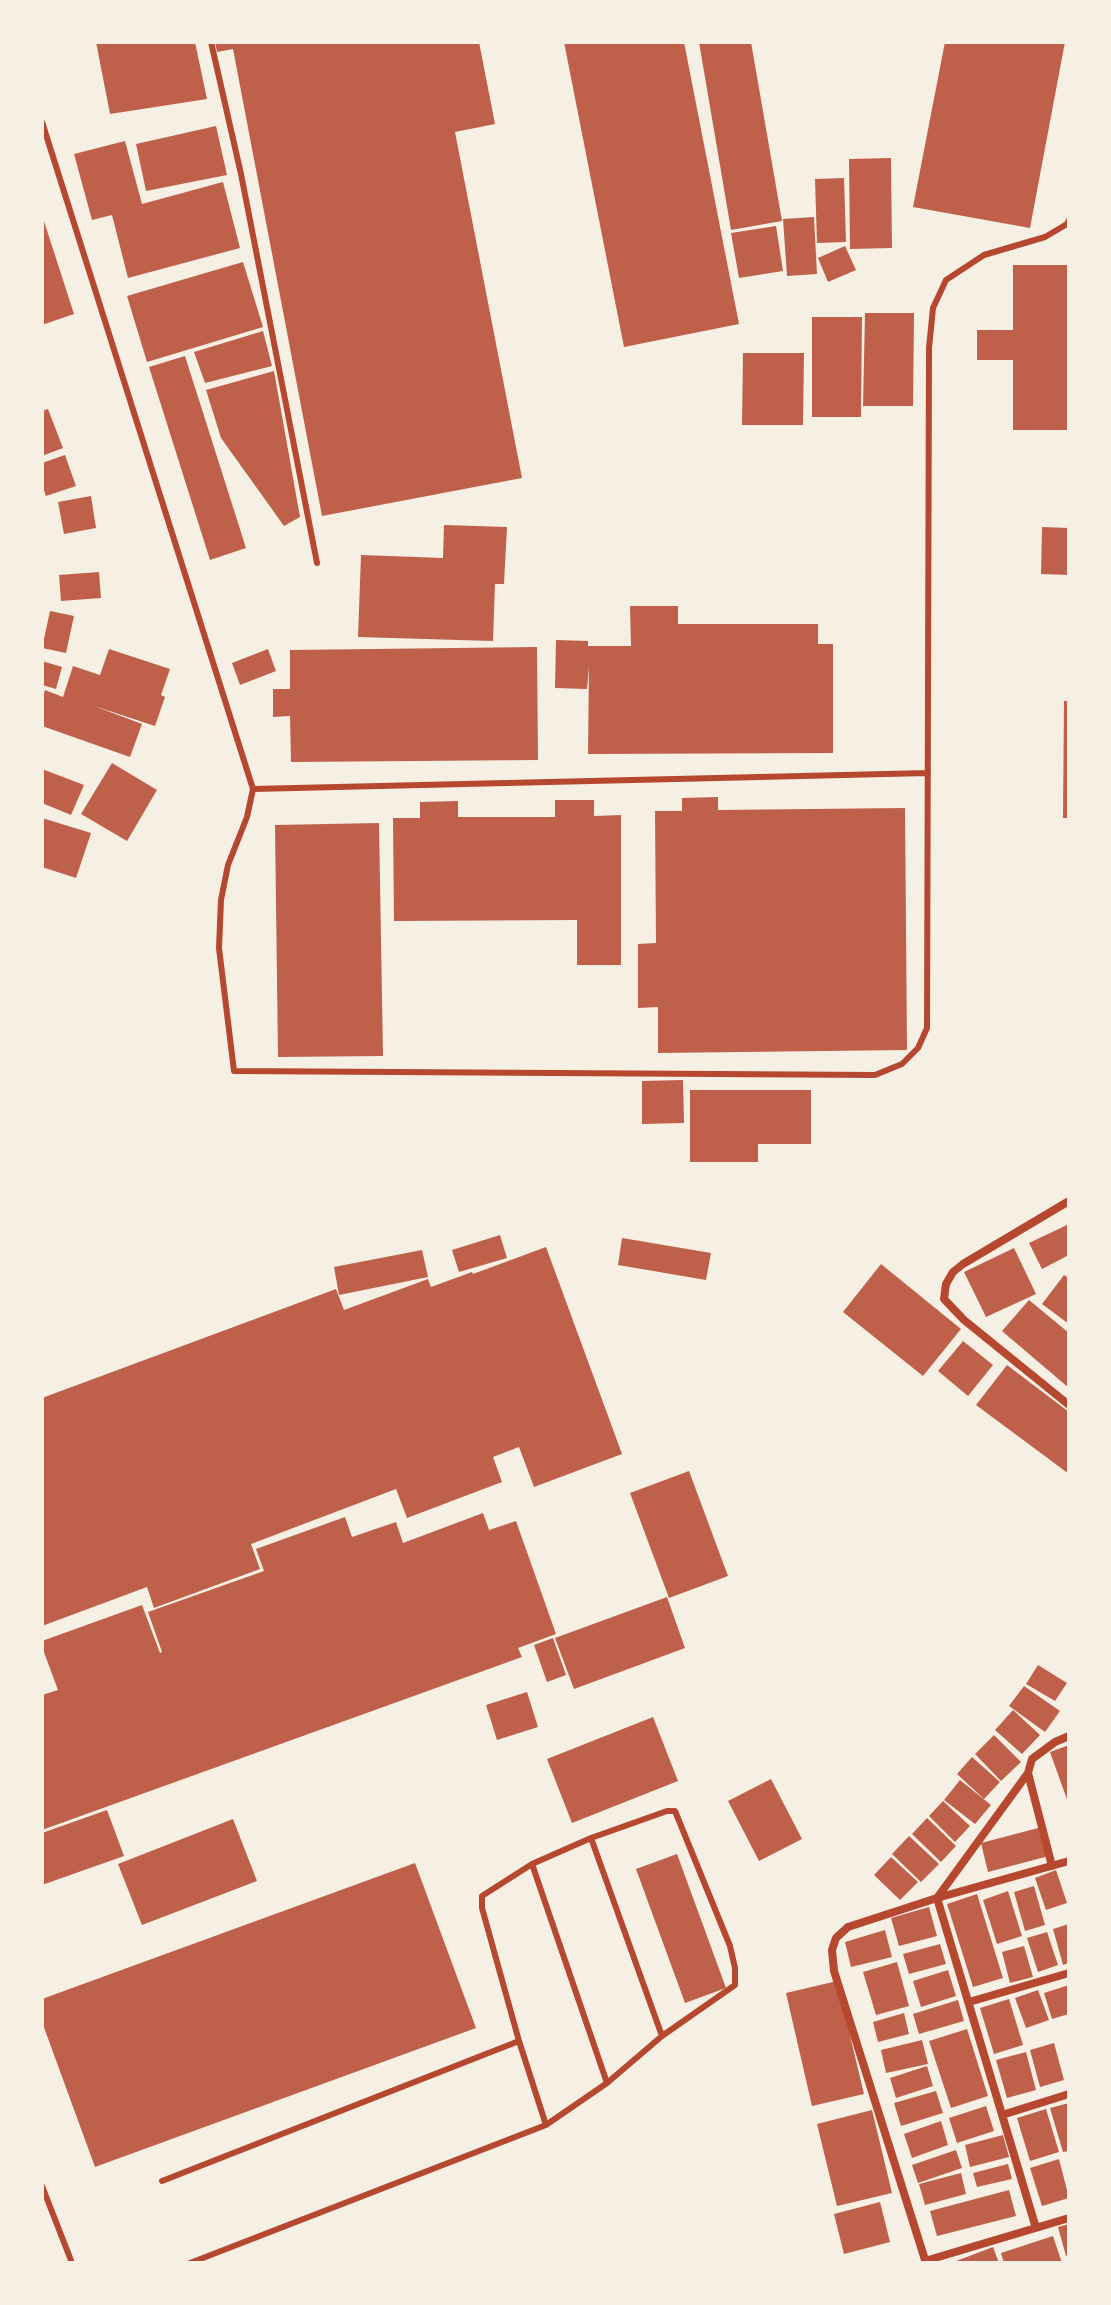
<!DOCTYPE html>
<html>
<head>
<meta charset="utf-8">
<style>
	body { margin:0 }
	#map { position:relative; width:1111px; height:2305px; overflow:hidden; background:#f6efe4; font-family:"Noto Sans",sans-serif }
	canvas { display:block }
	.frame { position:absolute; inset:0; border:44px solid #f6efe4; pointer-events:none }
</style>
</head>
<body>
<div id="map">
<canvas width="1111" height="2305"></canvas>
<div class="frame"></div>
</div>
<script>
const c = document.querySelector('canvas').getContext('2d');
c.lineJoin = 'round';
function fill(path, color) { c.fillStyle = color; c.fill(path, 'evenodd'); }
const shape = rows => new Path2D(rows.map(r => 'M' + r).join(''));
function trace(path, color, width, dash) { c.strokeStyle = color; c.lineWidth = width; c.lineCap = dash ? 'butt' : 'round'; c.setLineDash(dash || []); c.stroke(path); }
fill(shape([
	[96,42,195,42,207,99,110,114],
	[215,42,479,42,495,124,455,132,522,478,322,516,233,49,217,52],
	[564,42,684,42,739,324,624,347],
	[699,42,751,42,782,221,731,230],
	[945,42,1065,42,1030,228,913,207],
	[216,126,227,175,146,191,136,144],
	[125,141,142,204,223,182,240,248,128,278,112,215,92,220,74,154],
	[891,158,892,248,850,249,849,159],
	[844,178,846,242,817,243,815,179],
	[42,215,74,314,42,325],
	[814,217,817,274,787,276,783,219],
	[776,226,783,271,739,278,731,233],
	[845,246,856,270,828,282,818,258],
	[243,262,263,327,147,362,127,296],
	[1013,265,1069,265,1069,430,1013,430,1013,360,977,360,977,330,1013,330],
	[865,313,914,313,913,406,863,406],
	[812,317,862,317,861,417,812,417],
	[263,331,272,366,205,383,194,352],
	[743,353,804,353,803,425,742,425],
	[185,356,246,548,210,560,149,367],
	[274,371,300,517,284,526,221,438,206,390],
	[48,409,63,448,42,456,42,411],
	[65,455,76,486,46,496,42,485,42,463],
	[91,496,96,528,64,534,58,502],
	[444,525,507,527,504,584,495,584,493,641,358,637,361,555,443,558],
	[1042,527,1069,528,1069,575,1041,574],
	[99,572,101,598,61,601,59,575],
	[630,606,678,606,678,624,818,624,818,644,833,644,833,753,588,754,589,667,587,689,555,688,556,640,588,641,588,646,631,646],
	[50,611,74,616,66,653,42,648],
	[537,647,538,760,291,762,290,716,273,717,273,689,290,689,290,650],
	[109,649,170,669,161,695,165,697,155,726,94,706,142,724,130,757,42,726,42,699,45,690,63,697,73,666,100,675],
	[268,649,276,671,240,685,232,663],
	[42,661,62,667,56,689,42,685],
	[1064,701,1069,701,1069,818,1063,818],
	[112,763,157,790,127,841,81,814],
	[42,769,84,785,71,815,42,803],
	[718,797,718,810,905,808,907,1050,658,1053,658,1007,638,1008,638,944,656,943,655,811,682,811,682,798],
	[555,800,594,800,594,816,621,815,621,965,577,965,577,920,394,921,393,818,420,818,420,802,458,801,458,817,555,817],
	[42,818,91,833,76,878,42,867],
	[379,823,383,1056,278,1057,275,825],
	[683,1080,684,1123,642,1124,642,1081],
	[690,1090,811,1090,811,1144,758,1144,758,1162,690,1162],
	[1069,1224,1069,1255,1042,1269,1029,1243],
	[500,1235,507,1258,459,1272,452,1250],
	[622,1238,711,1253,706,1280,618,1265],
	[546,1247,622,1454,534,1487,519,1447,493,1457,502,1482,407,1518,396,1489,251,1544,260,1569,154,1608,147,1587,42,1626,42,1398,336,1289,344,1310,428,1279,431,1287,472,1272,473,1274],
	[1014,1248,1036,1294,986,1317,964,1272],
	[422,1250,428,1277,339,1295,334,1267],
	[881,1264,961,1329,923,1376,843,1312],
	[1064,1275,1069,1278,1069,1324,1042,1304],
	[1029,1300,1069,1333,1069,1388,1002,1331],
	[963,1341,993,1365,968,1396,938,1371],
	[1007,1365,1069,1412,1069,1474,976,1405],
	[689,1471,728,1576,669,1598,630,1493],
	[483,1513,489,1530,516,1521,556,1634,518,1648,522,1657,42,1830,42,1695,58,1690,42,1647,42,1641,142,1605,160,1653,162,1652,148,1612,264,1571,256,1549,345,1517,352,1537,396,1522,403,1543],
	[667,1597,685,1648,574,1689,555,1638],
	[553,1638,566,1675,547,1682,534,1645],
	[1038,1665,1067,1683,1055,1701,1026,1684],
	[1024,1686,1060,1711,1045,1732,1009,1706],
	[527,1692,538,1727,497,1740,486,1705],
	[1013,1710,1040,1735,1022,1754,995,1730],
	[653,1717,678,1781,572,1823,547,1759],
	[994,1735,1021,1762,1001,1781,975,1754],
	[1069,1745,1069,1805,1050,1752],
	[972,1757,1000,1782,984,1799,957,1774],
	[771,1779,802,1839,759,1861,728,1801],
	[960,1780,991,1805,975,1824,944,1800],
	[943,1801,970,1826,955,1842,929,1816],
	[107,1810,124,1856,42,1885,42,1833],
	[927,1818,956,1846,941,1862,912,1834],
	[233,1819,257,1881,142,1925,118,1864],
	[1042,1827,1049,1856,988,1872,981,1843],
	[909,1836,939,1864,921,1882,892,1854],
	[677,1854,726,1988,685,2003,636,1869],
	[891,1857,918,1882,900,1900,874,1875],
	[415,1863,476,2028,95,2167,42,2022,42,1999],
	[1056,1870,1067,1903,1046,1910,1035,1878],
	[1034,1886,1045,1925,1025,1931,1014,1892],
	[1008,1891,1022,1936,997,1944,983,1900],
	[977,1894,1003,1978,973,1987,947,1904],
	[929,1907,937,1936,899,1946,891,1918],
	[1069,1924,1069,1963,1063,1965,1053,1929],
	[885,1930,892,1957,851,1967,845,1942],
	[1047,1932,1058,1965,1038,1972,1027,1938],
	[940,1944,946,1964,909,1974,903,1954],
	[1024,1946,1033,1977,1010,1983,1002,1952],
	[897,1962,909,2006,876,2015,863,1972],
	[948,1970,956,1996,921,2007,913,1981],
	[837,1981,864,2094,812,2106,786,1993],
	[1069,1985,1069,2014,1052,2019,1044,1993],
	[1038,1990,1049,2020,1026,2028,1015,1998],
	[1009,1999,1023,2045,994,2054,980,2008],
	[958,2000,964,2021,919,2034,913,2014],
	[904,2013,909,2034,878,2042,873,2022],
	[967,2029,988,2096,951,2108,929,2041],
	[922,2040,928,2064,886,2073,881,2050],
	[1054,2043,1064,2080,1040,2087,1030,2050],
	[1026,2052,1036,2090,1007,2098,996,2060],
	[927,2066,933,2086,896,2098,890,2078],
	[936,2091,943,2113,901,2126,894,2103],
	[1069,2103,1069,2151,1063,2152,1050,2108],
	[986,2106,994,2131,957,2143,949,2118],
	[1046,2109,1059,2152,1030,2161,1017,2118],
	[872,2110,892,2193,837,2206,817,2124],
	[941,2121,948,2145,912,2158,904,2134],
	[1003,2135,1009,2157,970,2167,965,2145],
	[956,2150,962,2168,918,2183,912,2165],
	[1059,2159,1069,2198,1042,2206,1030,2168],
	[1008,2164,1012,2179,977,2187,973,2173],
	[961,2173,966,2194,925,2205,919,2184],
	[1009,2190,1016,2216,937,2236,930,2211],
	[880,2202,890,2242,844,2254,834,2214],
	[1069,2224,1069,2255,1066,2256,1058,2227],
	[1053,2236,1062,2263,1004,2263,1001,2253],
	[993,2247,999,2263,951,2263]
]), '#bf614a');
trace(shape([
	[211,42,241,174,317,563],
	[42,122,253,789,247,817,228,865,221,900,219,948,234,1071,875,1075,902,1064,918,1048,927,1028,929,348,933,308,946,280,984,255,1045,237,1067,224,1069,220],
	[253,789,928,773],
	[591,1838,662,2036],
	[532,1864,607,2083],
	[162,2181,519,2041],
	[42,2186,72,2263],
	[190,2263,546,2125,607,2083,662,2036,735,1985,735,1968,730,1946,675,1811,667,1811,591,1838,532,1864,482,1896,482,1908,519,2041,546,2125]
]), '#b5482f', 6);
trace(shape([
	[1069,1201,963,1264,953,1272,946,1284,944,1299,964,1320,1069,1405],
	[1028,1773,937,1898,1036,2228],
	[1052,1866,1028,1773,1032,1759,1055,1742,1069,1736],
	[969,2002,1069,1973],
	[1002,2115,1069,2094],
	[925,2261,1069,2218],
	[926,2263,834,1971,832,1950,836,1938,848,1927,937,1898,1069,1861]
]), '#b5482f', 8);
</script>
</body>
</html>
